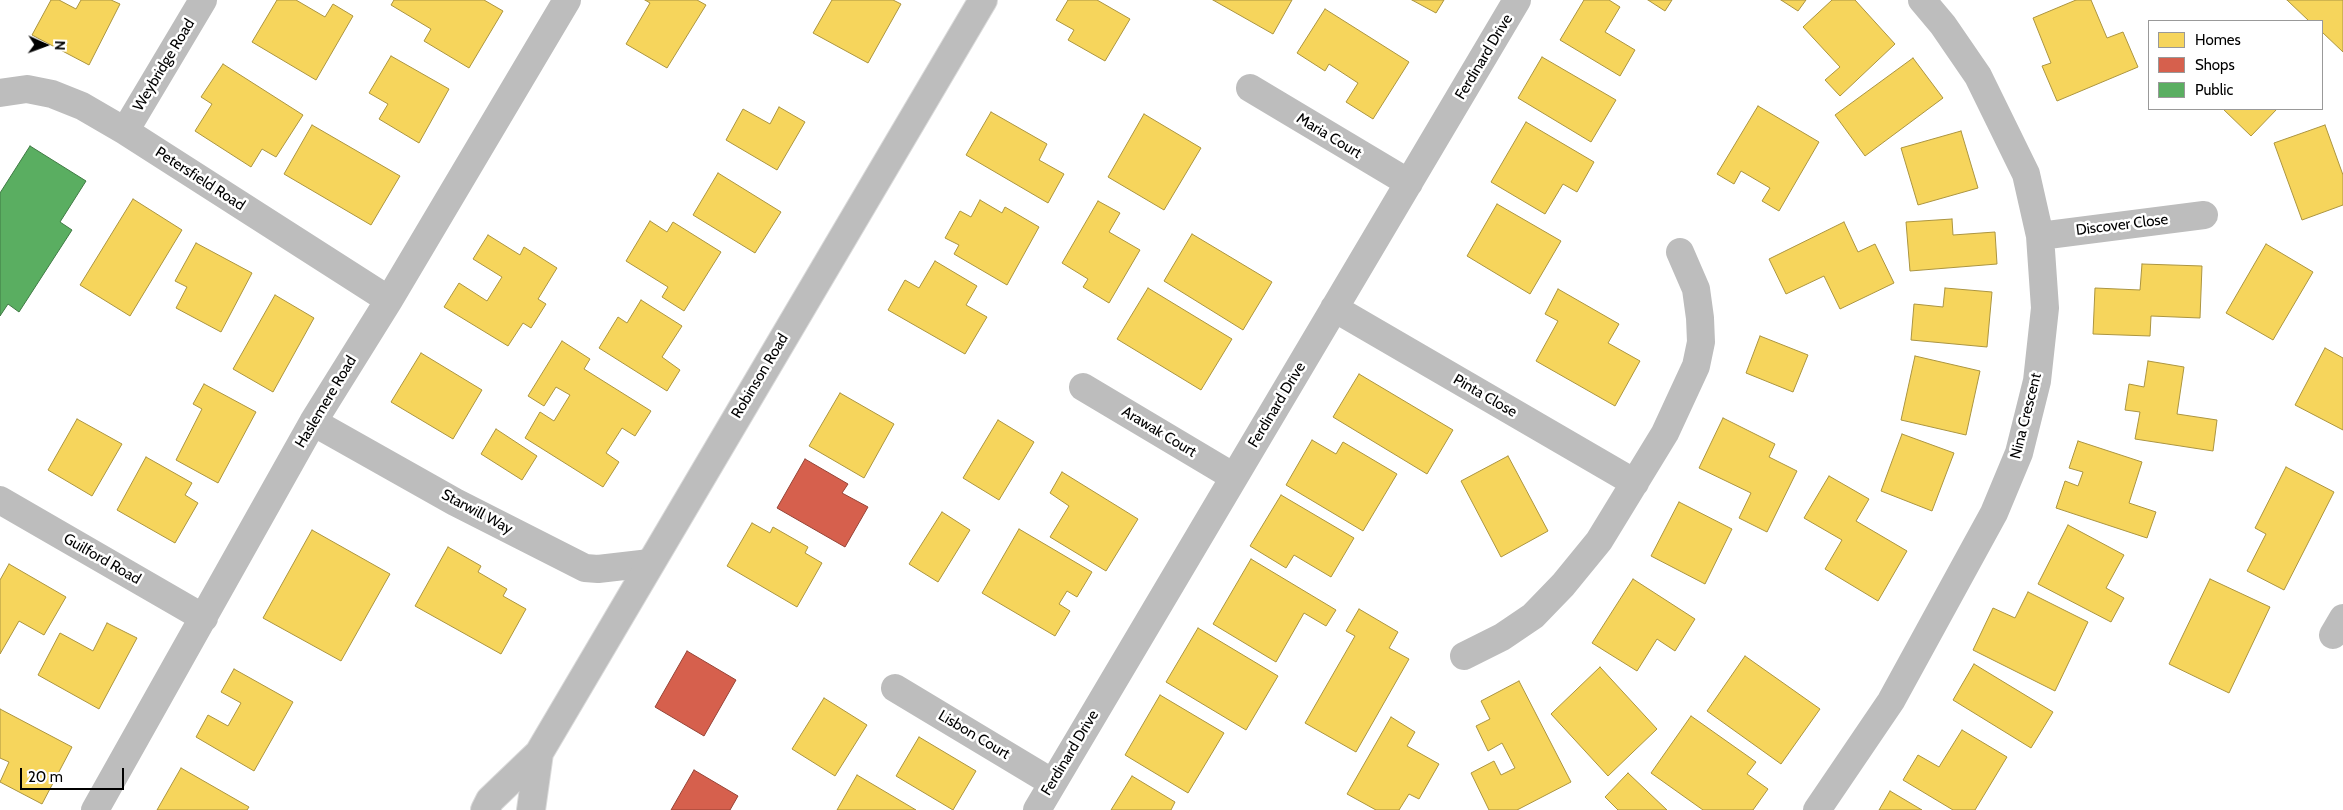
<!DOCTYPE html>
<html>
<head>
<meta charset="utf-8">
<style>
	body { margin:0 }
	#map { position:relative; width:2343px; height:810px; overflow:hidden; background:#fff; font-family:Cabin,sans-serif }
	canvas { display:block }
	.legend { position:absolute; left:2148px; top:20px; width:175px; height:90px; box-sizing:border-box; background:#fff; border:1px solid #999; margin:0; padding:6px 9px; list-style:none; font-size:15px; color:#000 }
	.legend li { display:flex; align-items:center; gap:10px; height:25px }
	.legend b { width:25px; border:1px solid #999 }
	.north { position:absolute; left:20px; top:20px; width:50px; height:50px; -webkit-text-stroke:4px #fff; paint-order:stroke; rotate:92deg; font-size:14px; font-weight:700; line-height:20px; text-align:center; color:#000 }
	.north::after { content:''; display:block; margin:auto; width:18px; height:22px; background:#000; clip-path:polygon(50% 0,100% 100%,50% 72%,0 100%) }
	.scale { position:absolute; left:20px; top:768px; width:104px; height:22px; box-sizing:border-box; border:2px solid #000; border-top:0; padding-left:6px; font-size:15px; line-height:18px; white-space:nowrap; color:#000; -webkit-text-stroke:4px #fff; paint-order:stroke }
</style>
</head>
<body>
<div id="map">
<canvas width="2343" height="810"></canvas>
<ul class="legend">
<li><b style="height:14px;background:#f6d55c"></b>Homes</li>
<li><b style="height:14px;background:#d6604d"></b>Shops</li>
<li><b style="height:14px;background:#5aae61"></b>Public</li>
</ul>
<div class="north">N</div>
<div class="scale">20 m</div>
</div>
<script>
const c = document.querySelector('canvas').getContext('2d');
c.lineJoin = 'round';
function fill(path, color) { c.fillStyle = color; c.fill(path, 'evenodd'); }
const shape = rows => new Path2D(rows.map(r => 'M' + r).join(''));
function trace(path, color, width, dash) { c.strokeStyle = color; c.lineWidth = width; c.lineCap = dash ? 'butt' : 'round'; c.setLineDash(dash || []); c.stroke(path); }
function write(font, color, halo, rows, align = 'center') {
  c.font = font + ' Cabin,sans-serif'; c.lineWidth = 5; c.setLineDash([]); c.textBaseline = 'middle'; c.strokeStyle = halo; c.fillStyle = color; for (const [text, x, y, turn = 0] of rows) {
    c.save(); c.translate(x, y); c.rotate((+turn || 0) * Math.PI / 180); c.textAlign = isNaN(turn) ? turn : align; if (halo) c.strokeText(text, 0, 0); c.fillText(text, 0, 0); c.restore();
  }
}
const homes = shape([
	[51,0,59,0,76,9,81,0,111,0,120,4,89,65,32,35,51,0],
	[277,0,296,0,325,17,333,4,353,16,316,80,252,42,277,0],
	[394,0,484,0,503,11,469,68,424,41,431,29,391,5,394,0],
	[645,0,697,0,706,5,667,68,626,44,650,3,645,0],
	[832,0,893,0,901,4,868,63,813,33,832,0],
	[1068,0,1097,0,1130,19,1105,61,1068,40,1074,30,1056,20,1068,0],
	[1213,0,1292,0,1273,34,1213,0],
	[1412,0,1444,0,1436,13,1412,0],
	[1584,0,1609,0,1620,7,1605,32,1635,50,1620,76,1560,40,1584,0],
	[1648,0,1672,0,1665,11,1648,0],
	[1781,0,1806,0,1798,11,1781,0],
	[1832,0,1855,0,1895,44,1840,96,1825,80,1840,67,1803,27,1832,0],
	[2076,0,2091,0,2107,38,2123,32,2138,67,2057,101,2042,66,2051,63,2033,18,2076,0],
	[2287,0,2343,0,2343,52,2322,32,2322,21,2309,21,2287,0],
	[1325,9,1409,62,1373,119,1346,102,1358,83,1329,64,1325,71,1297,53,1325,9],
	[391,56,449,89,419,143,379,119,388,104,369,93,391,56],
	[1542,57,1616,100,1591,142,1518,98,1542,57],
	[1913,58,1943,98,1865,156,1835,115,1913,58],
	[223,64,303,115,276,157,262,149,251,167,195,131,212,104,201,97,223,64],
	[1758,106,1819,142,1779,211,1762,201,1770,188,1741,171,1734,184,1717,174,1758,106],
	[779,107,805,122,777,170,726,140,743,109,770,124,779,107],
	[2223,109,2277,109,2251,136,2223,109],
	[991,112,1047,144,1039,160,1064,174,1048,203,966,155,991,112],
	[1144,114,1201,148,1164,210,1108,177,1144,114],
	[1526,122,1594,162,1577,192,1563,184,1545,214,1491,182,1526,122],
	[312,125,400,176,371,225,284,174,312,125],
	[2325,125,2343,175,2343,205,2302,220,2274,143,2325,125],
	[1961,131,1978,188,1918,205,1901,148,1961,131],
	[718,173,781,212,755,253,693,215,718,173],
	[133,199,182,230,130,316,80,285,133,199],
	[980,200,1002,213,1005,207,1039,227,1007,285,954,254,959,245,945,238,960,211,971,217,980,200],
	[1098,201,1120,213,1109,232,1140,250,1109,303,1083,287,1088,279,1062,263,1098,201],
	[1497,204,1561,241,1530,294,1467,256,1497,204],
	[1952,219,1953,235,1995,232,1997,264,1910,271,1906,222,1952,219],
	[650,221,667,232,673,222,721,252,684,311,662,297,668,287,626,261,650,221],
	[1844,222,1858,252,1875,244,1894,283,1840,309,1824,276,1786,294,1769,259,1844,222],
	[1192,234,1272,282,1243,330,1164,281,1192,234],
	[488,235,520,255,524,247,557,268,538,299,546,304,531,328,523,323,508,346,444,307,459,283,487,301,502,277,473,259,488,235],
	[196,243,252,273,221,332,176,308,187,287,175,281,196,243],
	[2266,244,2313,272,2273,340,2226,313,2266,244],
	[935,261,977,286,966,305,987,317,965,354,888,310,905,280,919,288,935,261],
	[2142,264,2202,266,2200,318,2151,316,2150,336,2093,334,2095,288,2140,290,2142,264],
	[1148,288,1232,339,1201,390,1117,339,1148,288],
	[1945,288,1992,292,1987,347,1911,340,1914,304,1943,307,1945,288],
	[1558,289,1619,324,1608,343,1640,361,1615,406,1536,361,1558,321,1545,314,1558,289],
	[275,295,314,318,273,392,233,369,275,295],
	[641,300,682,326,662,357,680,370,667,391,599,348,618,317,627,323,641,300],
	[1760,336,1808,355,1793,392,1746,373,1760,336],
	[562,341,590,359,584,369,651,411,635,436,622,428,606,453,619,462,603,487,525,438,540,412,554,421,570,395,556,387,544,406,528,396,562,341],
	[2325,348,2343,358,2343,430,2295,405,2325,348],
	[421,353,482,390,453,439,391,402,421,353],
	[1915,356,1980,371,1966,435,1901,420,1915,356],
	[2148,361,2184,367,2177,414,2217,420,2213,451,2135,439,2140,412,2125,410,2129,384,2144,387,2148,361],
	[1359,374,1453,430,1427,474,1333,417,1359,374],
	[204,384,256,412,218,483,176,460,202,409,193,404,204,384],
	[840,393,894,424,864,478,809,446,840,393],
	[1723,418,1775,444,1769,457,1797,471,1767,532,1739,518,1751,493,1699,468,1723,418],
	[77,419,122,444,92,496,48,470,77,419],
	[998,420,1034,442,999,500,963,478,998,420],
	[496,429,537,456,522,480,481,454,496,429],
	[1902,434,1954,453,1932,511,1881,491,1902,434],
	[1312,440,1336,454,1343,442,1397,474,1363,531,1286,485,1312,440],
	[2078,441,2142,462,2129,503,2156,512,2147,538,2056,508,2065,481,2078,486,2083,472,2069,468,2078,441],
	[1508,456,1548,531,1501,557,1461,481,1508,456],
	[146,457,192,483,185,495,198,503,175,543,117,510,146,457],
	[2286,467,2334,492,2284,590,2247,571,2266,534,2255,528,2286,467],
	[1062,472,1138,519,1106,571,1050,537,1069,506,1050,493,1062,472],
	[1829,476,1869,499,1856,521,1907,551,1878,601,1825,569,1842,540,1804,518,1829,476],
	[1281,495,1354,538,1331,577,1294,555,1286,568,1250,546,1281,495],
	[1679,502,1732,529,1705,584,1651,556,1679,502],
	[942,512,970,530,938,582,909,564,942,512],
	[752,523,770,533,773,527,808,547,805,553,822,563,797,607,727,566,752,523],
	[2068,525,2124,555,2106,588,2124,598,2111,622,2038,584,2068,525],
	[1019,529,1092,572,1077,597,1067,591,1059,604,1070,611,1055,636,982,593,1019,529],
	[312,530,390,574,341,661,263,618,312,530],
	[448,547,481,566,478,572,507,589,503,596,526,609,501,654,415,606,448,547],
	[1251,559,1336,610,1326,626,1304,613,1276,662,1213,624,1251,559],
	[9,564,66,597,44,635,19,621,0,654,0,580,9,564],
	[1633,579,1695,619,1675,651,1657,639,1637,671,1592,643,1633,579],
	[2210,579,2270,607,2229,693,2169,664,2210,579],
	[2028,592,2088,622,2055,691,1973,650,1993,608,2015,618,2028,592],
	[1359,609,1398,632,1389,648,1409,659,1356,752,1305,723,1355,636,1346,631,1359,609],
	[107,623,137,638,99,709,38,675,60,633,93,651,107,623],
	[1198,628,1278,676,1246,730,1166,682,1198,628],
	[1745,656,1820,709,1781,764,1707,711,1745,656],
	[1974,664,2053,712,2031,748,1953,700,1974,664],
	[1600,667,1657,729,1608,776,1551,714,1600,667],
	[234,669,293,702,254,771,196,737,208,715,228,726,241,703,221,692,234,669],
	[1519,681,1571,782,1517,810,1489,810,1471,773,1494,761,1501,775,1515,768,1502,743,1488,751,1476,726,1490,719,1481,701,1519,681],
	[1160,695,1224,733,1188,793,1125,755,1160,695],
	[824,698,867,725,835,776,792,749,824,698],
	[0,709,72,747,42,804,0,782,9,762,0,758,0,709],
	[1691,716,1756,762,1747,774,1768,789,1753,810,1703,810,1651,773,1691,716],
	[1391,717,1415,732,1407,746,1439,764,1419,799,1409,794,1399,810,1376,810,1347,794,1391,717],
	[1962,730,2007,757,1975,810,1953,810,1903,780,1918,755,1939,767,1962,730],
	[919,737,976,771,953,810,896,776,919,737],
	[181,768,249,807,247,810,157,810,181,768],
	[1628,773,1667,810,1618,810,1605,797,1628,773],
	[857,775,916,810,837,810,857,775],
	[1132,776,1175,802,1171,810,1111,810,1132,776],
	[1890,791,1922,810,1879,810,1890,791]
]);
fill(homes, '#f6d55c');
trace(homes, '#ac9540', 1);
const shops = shape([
	[805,459,848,484,842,493,868,507,845,547,777,508,805,459],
	[687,651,736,680,704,736,655,707,687,651],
	[694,770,738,796,730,810,671,810,694,770]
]);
fill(shops, '#d6604d');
trace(shops, '#964336', 1);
const public = shape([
	[30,146,86,181,60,222,72,230,19,312,8,304,0,316,0,193,30,146]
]);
fill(public, '#5aae61');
trace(public, '#3f7a44', 1);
const trunk = shape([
	[485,810,490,800,539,753,983,0],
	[531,810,539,753]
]);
trace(trunk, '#dbdbdb', 30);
trace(shape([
	[1250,88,1409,183],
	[0,93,27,89,52,94,82,106,125,131,389,300],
	[125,131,203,0],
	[2040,236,2204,215],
	[1334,308,1635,483],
	[1083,387,1234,477],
	[313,422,455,502,585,568,598,569,650,563],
	[0,500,204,618],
	[2333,635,2343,618],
	[1464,656,1502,637,1533,616,1563,585,1599,541,1665,433,1696,366,1701,342,1700,318,1696,289,1680,252],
	[895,688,1053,783],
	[95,810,313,422,389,300,567,0],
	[1037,810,1517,0],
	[1817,810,1891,701,1994,513,2019,453,2037,381,2045,308,2040,236,2026,174,1978,76,1943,25,1922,0]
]), '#bdbdbd', 28);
trace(trunk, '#bdbdbd', 28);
write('15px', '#000', '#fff', [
	["Ferdinard Drive",1484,57,-59],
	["Weybridge Road",164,65,-59],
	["Maria Court",1329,136,31],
	["Petersfield Road",200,179,33],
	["Discover Close",2122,225,-7],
	["Robinson Road",760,376,-59],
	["Pinta Close",1485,396,30],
	["Haslemere Road",326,402,-59],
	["Ferdinard Drive",1277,405,-59],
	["Nina Crescent",2026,416,-76],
	["Arawak Court",1159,432,31],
	["Starwill Way",477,512,28],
	["Guilford Road",102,559,30],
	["Lisbon Court",974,735,31],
	["Ferdinard Drive",1070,753,-59]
]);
</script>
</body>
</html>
